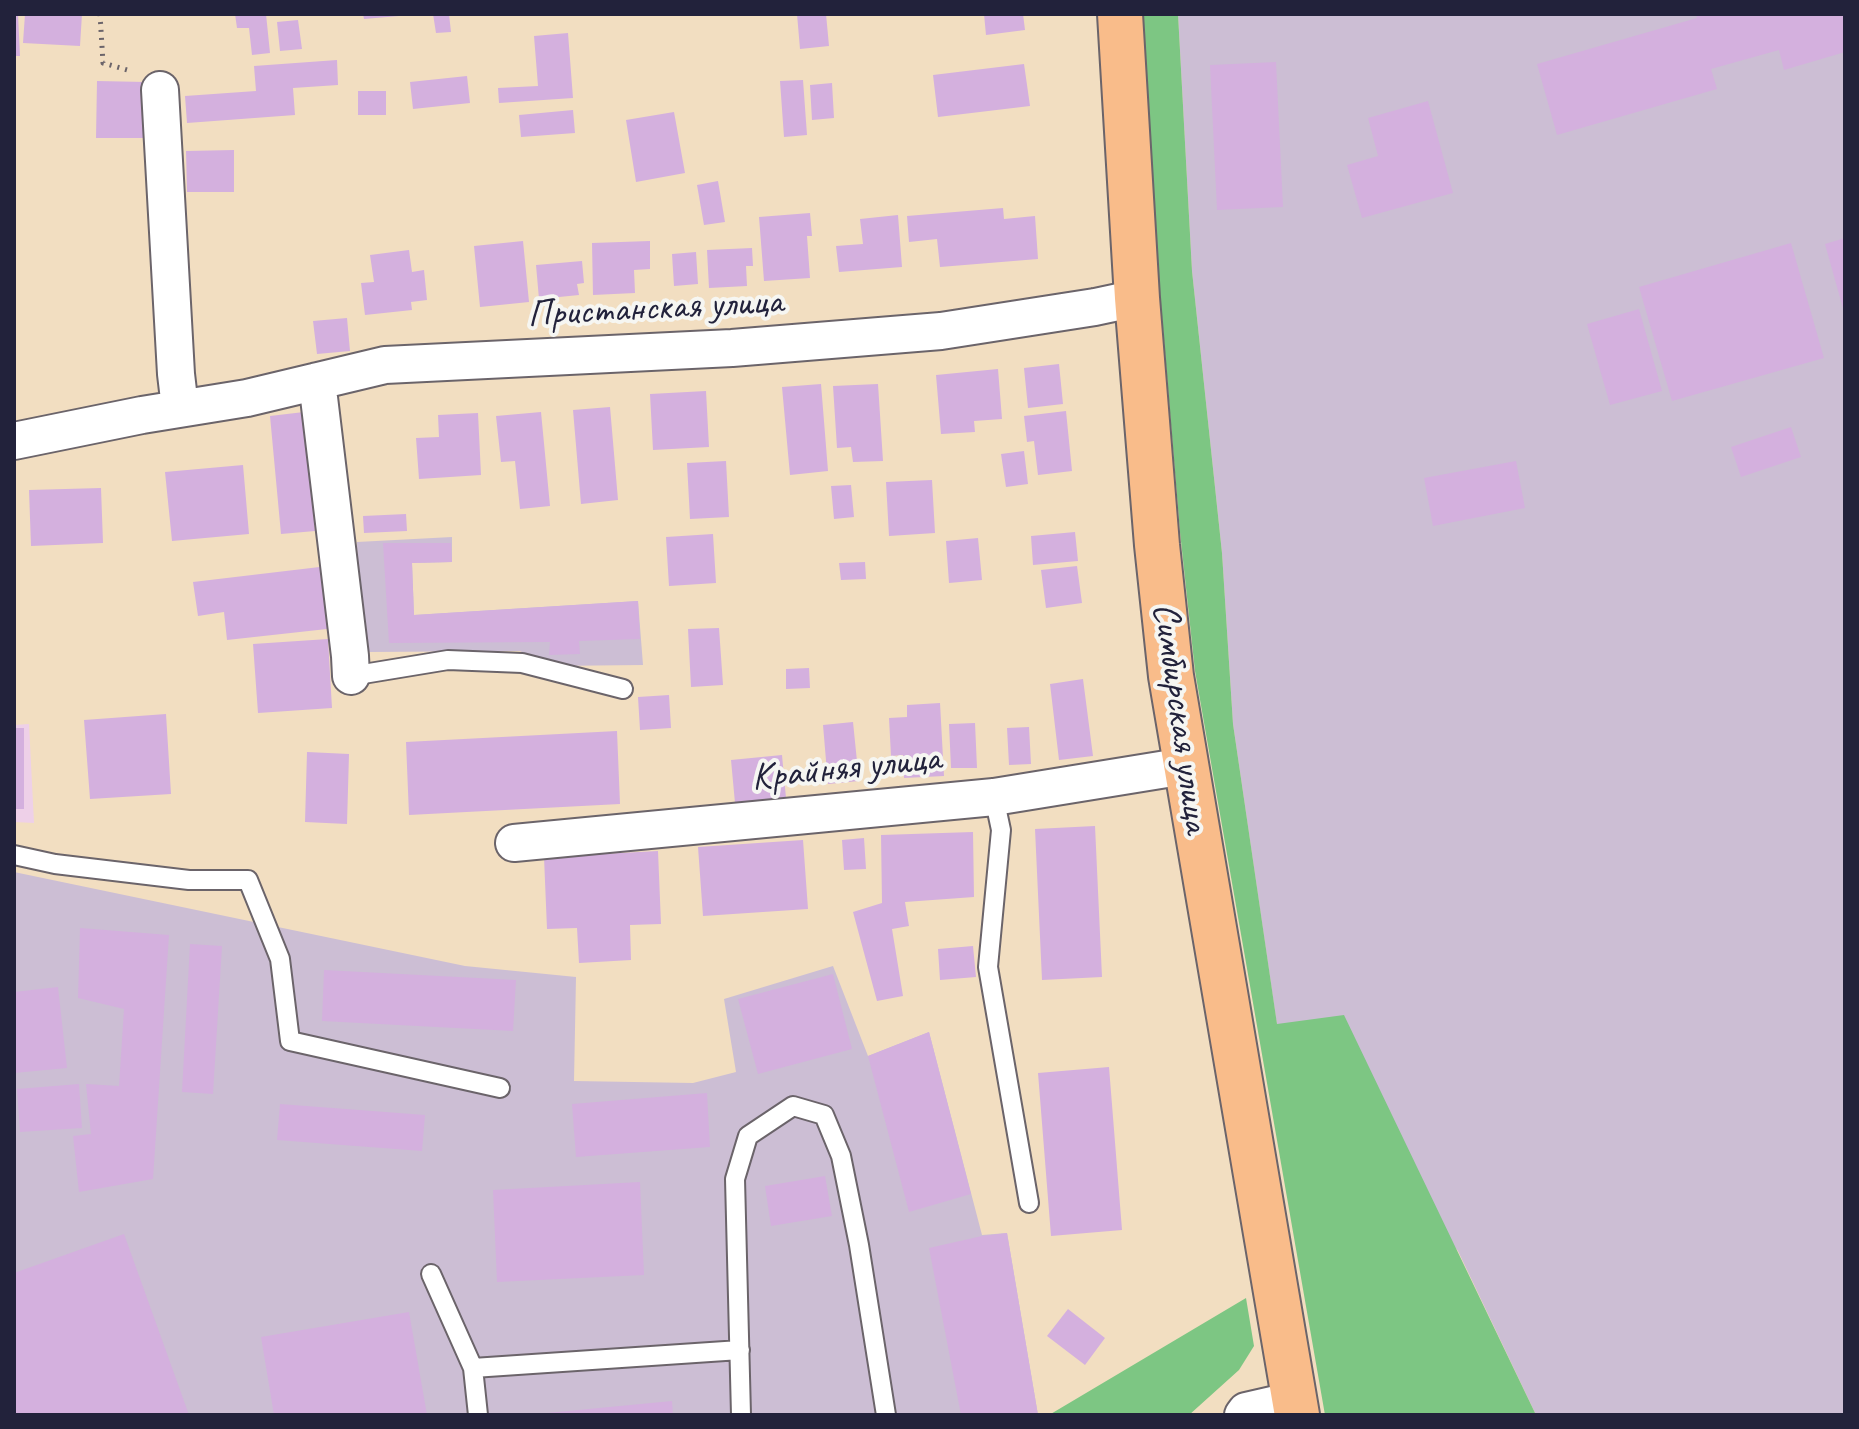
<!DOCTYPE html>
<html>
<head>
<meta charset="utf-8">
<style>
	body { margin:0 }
	#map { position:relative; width:1859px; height:1429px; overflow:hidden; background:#f2dec1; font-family:Caveat,sans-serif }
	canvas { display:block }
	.frame { position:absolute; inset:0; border:16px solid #22223b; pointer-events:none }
</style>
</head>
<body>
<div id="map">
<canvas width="1859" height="1429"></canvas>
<div class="frame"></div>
</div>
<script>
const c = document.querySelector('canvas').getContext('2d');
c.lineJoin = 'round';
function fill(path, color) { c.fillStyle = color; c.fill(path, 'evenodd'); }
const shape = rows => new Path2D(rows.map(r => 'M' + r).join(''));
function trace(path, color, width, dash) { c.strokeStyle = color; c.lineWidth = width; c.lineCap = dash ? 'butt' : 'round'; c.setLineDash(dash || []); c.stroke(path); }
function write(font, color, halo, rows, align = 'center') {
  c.font = font + ' Caveat,sans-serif'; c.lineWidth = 8; c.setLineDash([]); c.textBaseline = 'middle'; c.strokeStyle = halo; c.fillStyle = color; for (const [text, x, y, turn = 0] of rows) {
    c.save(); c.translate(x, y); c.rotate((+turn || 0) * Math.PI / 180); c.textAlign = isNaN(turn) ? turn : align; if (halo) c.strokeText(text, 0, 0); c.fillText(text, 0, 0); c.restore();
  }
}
fill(shape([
	[29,724,34,823,14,822,14,725]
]), '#eed0e8');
fill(shape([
	[1178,14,1845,14,1845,1415,1536,1415,1458,1251,1277,1025,1233,724,1222,553,1192,271],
	[452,537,452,562,412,563,414,615,638,601,643,665,549,666,520,651,370,652,359,646,357,542],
	[14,872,465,966,576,977,574,1081,693,1083,736,1072,724,999,833,966,868,1056,929,1032,982,1235,1007,1233,1038,1415,14,1415]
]), '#ccbed4');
fill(shape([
	[1143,14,1178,14,1192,271,1222,553,1233,724,1277,1024,1344,1015,1536,1415,1325,1415,1195,671,1180,532,1160,293],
	[1246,1298,1254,1346,1239,1370,1189,1415,1049,1415]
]), '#7dc683');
fill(shape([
	[14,14,18,14,20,56,14,56],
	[25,14,82,14,80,46,23,43],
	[235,14,266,14,270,53,252,55,249,28,237,28],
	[363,14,399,14,399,16,364,19],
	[433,14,449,14,451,32,436,33],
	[797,14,826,14,829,46,800,49],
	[984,14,1023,14,1025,30,986,35],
	[1696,14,1845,14,1845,52,1784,70,1779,50,1711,69,1717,89,1557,135,1537,64,1697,18],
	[298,20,302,49,280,51,277,22],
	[568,33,573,98,499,103,498,88,538,86,534,36],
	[337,60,338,85,293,88,295,115,187,123,185,96,256,91,254,66],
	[1276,62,1283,207,1217,210,1210,65],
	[1024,64,1030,106,938,117,933,75],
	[467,76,470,103,413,109,410,82],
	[803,80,807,135,784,137,780,81],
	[97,81,146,82,146,138,96,138],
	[832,83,834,118,812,120,810,85],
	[358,91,386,91,386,115,358,115],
	[1428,101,1453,193,1362,218,1347,165,1378,156,1368,118],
	[573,110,575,133,521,137,519,115],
	[674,112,685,173,636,182,626,120],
	[234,150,234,192,187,192,186,151],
	[718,181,725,222,704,225,697,185],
	[1003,208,1004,219,1035,216,1038,259,940,267,937,239,909,242,907,216],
	[810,213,812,236,807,236,810,278,764,281,759,217],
	[898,215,902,267,839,272,836,246,863,244,860,219],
	[1845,238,1845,312,1844,312,1825,244],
	[523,241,529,302,480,307,474,246],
	[650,241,650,269,634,270,635,293,593,295,592,243],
	[1791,243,1824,358,1672,401,1639,287],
	[752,248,753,266,746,266,747,286,709,288,707,250],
	[409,250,412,272,424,270,427,300,411,302,412,310,365,315,361,283,374,282,370,255],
	[696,252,698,284,674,286,672,254],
	[582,261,584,283,577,284,579,295,539,299,536,265],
	[1639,309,1662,391,1610,405,1587,324],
	[347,318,350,351,317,354,313,321],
	[1059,364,1063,404,1028,408,1024,368],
	[998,369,1002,419,974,421,975,432,941,434,936,375],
	[821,384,828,471,790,475,782,387],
	[878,384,883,461,853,462,851,447,837,448,833,386],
	[706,391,709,447,653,450,650,394],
	[610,407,618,500,581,504,573,410],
	[1066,411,1072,471,1038,475,1034,441,1027,442,1024,416],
	[304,412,315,531,281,534,270,416],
	[541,412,550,506,520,509,515,461,501,462,496,416],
	[478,413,481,475,419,479,416,438,439,437,438,415],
	[1791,427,1801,457,1741,477,1731,447],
	[1024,451,1028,484,1006,487,1001,454],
	[726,461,729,517,690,519,687,463],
	[1516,461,1525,508,1433,526,1424,478],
	[243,465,249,534,172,541,165,472],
	[932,480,935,533,889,536,886,482],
	[851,485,854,517,834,519,831,486],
	[101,488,103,543,31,546,29,490],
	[406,514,407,531,364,533,363,516],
	[1075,532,1078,561,1033,565,1031,536],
	[713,534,716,583,669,586,666,537],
	[978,538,982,580,949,583,946,541],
	[383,543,451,543,452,562,412,563,414,615,638,601,640,639,579,641,580,654,549,655,550,642,389,643],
	[865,562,866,579,841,580,839,563],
	[328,566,336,628,227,640,224,612,198,616,193,582],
	[1077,566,1082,603,1046,608,1041,570],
	[719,628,723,685,691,687,688,629],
	[328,639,332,708,258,713,253,644],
	[809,668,810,688,786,689,786,669],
	[1083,679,1093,756,1059,760,1050,684],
	[669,695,671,728,640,730,638,697],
	[940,703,944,776,904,778,903,755,891,756,889,718,907,717,907,705],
	[166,714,171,794,90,799,84,720],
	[853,722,859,781,828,784,823,725],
	[975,723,977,768,951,768,949,724],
	[1029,727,1031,764,1009,765,1007,728],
	[14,728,24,728,24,809,14,809],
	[617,731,620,804,409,815,406,742],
	[307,752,349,754,347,824,305,822],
	[782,755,786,798,735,803,731,760],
	[1095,826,1102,977,1042,980,1035,829],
	[973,832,974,897,905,902,909,926,892,929,903,996,877,1001,853,912,882,903,881,835],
	[864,838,866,869,844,870,842,840],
	[803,840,808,909,703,916,698,847],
	[658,851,661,924,630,925,631,960,579,963,577,928,547,929,544,857],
	[80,928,169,935,153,1179,79,1192,73,1136,91,1134,86,1084,119,1086,124,1009,78,998],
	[190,944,222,946,213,1094,182,1092],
	[973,946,976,977,940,980,938,949],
	[324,970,516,980,513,1031,322,1021],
	[833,974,852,1049,758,1074,738,999],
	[58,987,67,1068,14,1073,14,992],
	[929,1032,971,1194,909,1212,868,1056],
	[1109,1067,1122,1230,1051,1236,1038,1073],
	[79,1084,82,1128,20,1132,17,1089],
	[707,1093,710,1147,576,1157,572,1104],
	[280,1104,425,1115,422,1151,277,1140],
	[825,1176,832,1216,771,1226,765,1186],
	[640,1182,644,1275,497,1282,493,1190],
	[1007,1233,1038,1415,961,1415,929,1248,982,1236],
	[124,1234,189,1415,14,1415,14,1273],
	[1068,1309,1105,1338,1085,1365,1047,1336],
	[409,1312,427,1415,274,1415,261,1337],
	[672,1401,673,1415,547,1415,547,1413]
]), '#d4b0de');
const lane = shape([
	[351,676,448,660,522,663,623,689],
	[994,797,1001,830,988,967,1029,1203],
	[14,855,55,864,189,880,248,880,280,959,290,1041,500,1088],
	[431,1274,473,1368],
	[478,1415,473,1368,740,1350],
	[741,1415,735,1179,748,1136,793,1106,824,1115,841,1156,859,1245,886,1415]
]);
const street = shape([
	[160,90,176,374,180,408],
	[317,381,350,656,351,676],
	[14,441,142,415,247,398,385,365,732,348,941,331,1095,307,1137,298],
	[514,843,994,797,1185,766],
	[1243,1415,1246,1411,1294,1400]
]);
const primary = shape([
	[1120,14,1137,298,1157,545,1171,676,1297,1415]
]);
trace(lane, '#6b646a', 22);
trace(street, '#6b646a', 40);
trace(primary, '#6b646a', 48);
trace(shape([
	[100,14,103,63,131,71]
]), '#6b646a', 5, [2, 6]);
trace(lane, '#fff', 18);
trace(street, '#fff', 36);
trace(primary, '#f9bc8a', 44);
write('38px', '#22223b', '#f6f6f2', [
	["Пристанская улица",655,309,-3],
	["Симбирская улица",1180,718,82],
	["Крайняя улица",846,769,-6]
]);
</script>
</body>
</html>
